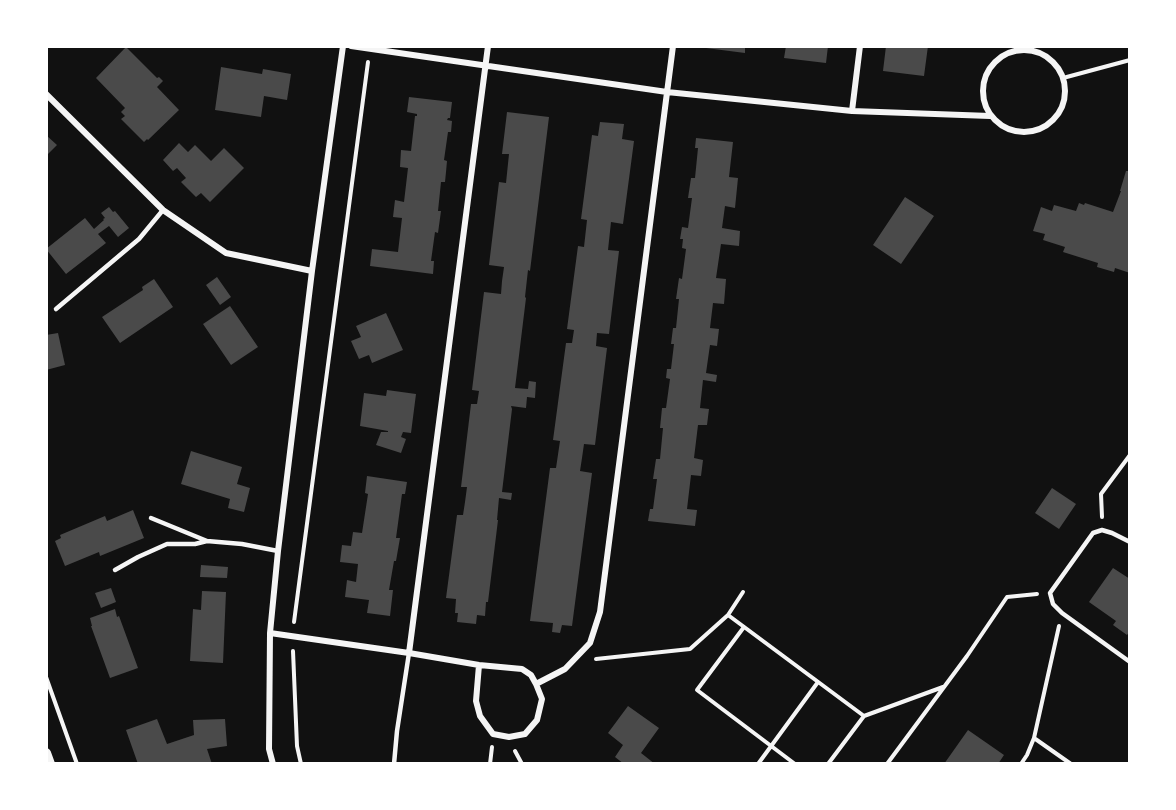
<!DOCTYPE html>
<html>
<head>
<meta charset="utf-8">
<style>
	body { margin:0 }
	#map { position:relative; width:1176px; height:810px; overflow:hidden; background:#111; font-family:Montserrat,sans-serif }
	canvas { display:block }
	.frame { position:absolute; inset:0; border:48px solid #fff; pointer-events:none }
</style>
</head>
<body>
<div id="map">
<canvas width="1176" height="810"></canvas>
<div class="frame"></div>
</div>
<script>
const c = document.querySelector('canvas').getContext('2d');
c.lineJoin = 'round';
function fill(path, color) { c.fillStyle = color; c.fill(path, 'evenodd'); }
const shape = rows => new Path2D(rows.map(r => 'M' + r).join(''));
function trace(path, color, width, dash) { c.strokeStyle = color; c.lineWidth = width; c.lineCap = dash ? 'butt' : 'round'; c.setLineDash(dash || []); c.stroke(path); }
fill(shape([
	[706,46,745,46,745,53,706,48],
	[786,46,828,46,826,63,784,58],
	[886,46,928,46,924,76,883,71],
	[126,47,157,78,159,77,163,81,157,87,179,110,148,140,147,139,144,142,121,119,125,116,121,112,125,108,96,78],
	[221,67,262,74,263,69,291,74,287,100,264,96,261,117,215,110],
	[409,97,452,102,450,118,448,118,447,120,452,121,451,132,448,132,444,160,447,161,446,172,445,182,441,182,438,211,441,211,438,233,435,232,431,261,434,261,433,274,370,266,372,249,398,252,402,218,393,217,395,200,404,202,408,168,400,167,401,150,411,151,415,116,417,116,417,114,407,112],
	[507,112,549,117,530,271,528,270,525,297,526,298,515,388,528,389,529,381,536,382,535,398,527,397,526,408,511,406,512,409,502,492,512,493,511,500,499,498,497,520,498,520,488,602,486,602,485,616,477,615,476,624,457,622,458,613,455,613,456,599,446,598,457,515,463,515,465,502,467,487,461,487,471,404,477,404,479,391,472,390,484,292,501,294,502,281,504,267,489,265,499,182,506,183,509,154,502,154],
	[600,122,624,124,622,139,634,141,623,224,611,222,608,250,619,251,609,334,597,333,596,346,607,348,595,445,584,444,582,458,580,471,592,473,572,626,562,625,560,633,552,632,553,623,530,621,550,468,556,468,560,441,553,440,566,343,572,343,574,330,567,329,578,246,584,247,587,220,581,219,592,135,598,136],
	[46,135,57,145,46,156],
	[696,138,733,142,729,177,738,178,735,208,725,206,722,228,740,231,739,246,721,244,716,278,726,279,724,304,713,303,710,328,719,329,717,346,710,345,706,373,717,375,716,382,703,380,700,408,709,409,707,425,698,425,694,458,703,460,701,476,691,475,687,509,697,510,695,526,648,521,650,509,653,509,657,479,653,479,656,459,660,459,663,428,660,428,662,408,666,408,670,379,666,378,667,369,671,369,674,344,671,344,673,328,676,328,679,299,676,299,679,278,682,279,686,249,682,248,683,239,680,239,682,227,688,228,692,198,688,198,691,178,695,178,698,148,695,148],
	[179,143,188,152,195,145,211,161,224,148,244,168,210,202,201,193,196,197,181,182,186,178,177,168,173,171,163,160],
	[1129,167,1130,273,1115,268,1114,272,1097,267,1098,263,1063,252,1065,247,1043,240,1045,234,1033,231,1041,207,1052,211,1054,205,1076,211,1079,203,1084,205,1085,203,1113,212,1121,191,1120,191,1126,171,1128,171],
	[905,197,934,216,901,264,873,245],
	[109,207,113,212,115,211,129,228,118,237,109,226,98,234,106,243,66,274,46,249,85,218,94,229,104,220,103,219,105,218,101,213],
	[217,277,231,297,220,305,206,285],
	[154,279,173,307,120,343,102,317,143,290,142,287],
	[230,306,258,347,231,365,203,324],
	[386,313,403,350,372,363,369,355,359,359,351,341,361,337,356,326],
	[58,333,65,365,46,370,46,335],
	[387,390,416,394,411,433,403,432,401,437,406,439,401,453,376,445,381,432,388,432,388,431,360,426,364,393,386,396],
	[191,451,242,467,237,484,250,488,244,512,228,508,230,499,181,484],
	[367,476,407,482,405,494,402,494,396,538,400,538,396,561,394,561,389,590,393,590,390,616,367,613,369,600,345,597,347,580,356,582,358,564,340,562,342,545,351,546,353,532,362,533,368,494,365,493],
	[1052,488,1076,504,1059,529,1035,513],
	[133,510,144,538,100,556,99,552,65,566,55,541,61,538,60,535,105,516,107,521],
	[201,565,228,567,227,578,200,577],
	[1113,568,1130,579,1130,631,1127,635,1113,625,1116,621,1089,602],
	[111,588,116,602,101,608,95,593],
	[202,591,226,592,223,663,190,661,193,609,201,610],
	[115,609,117,617,119,616,138,668,110,678,91,626,92,626,90,618],
	[628,706,659,728,641,753,655,764,624,764,615,757,623,745,608,733],
	[157,719,167,744,194,735,193,720,225,719,227,746,207,749,212,764,138,764,126,730],
	[968,730,1004,755,998,764,944,764]
]), '#4a4a4a');
trace(shape([
	[1063,78,1130,60],
	[1102,517,1101,494,1130,455],
	[728,615,864,716,828,764],
	[294,622,368,62],
	[744,627,697,690,795,764],
	[293,651,297,746,301,764],
	[596,659,690,649,728,615,743,592],
	[46,677,77,764],
	[864,716,943,687],
	[1034,738,1071,764],
	[515,751,522,764],
	[490,764,492,747],
	[758,764,818,682],
	[887,764,967,656,1007,597,1037,594],
	[1021,764,1027,755,1034,738,1059,626]
]), '#f5f5f5', 4);
trace(shape([
	[56,309,139,239,163,210],
	[151,518,207,541,242,544,278,551],
	[1130,542,1112,533,1102,530,1093,533,1050,593,1053,604,1062,613,1130,662],
	[115,570,138,557,167,544,195,544,207,541],
	[394,764,397,731,409,653]
]), '#f5f5f5', 4.5);
trace(shape([
	[351,46,667,92,852,111,990,116],
	'983 91a41 41 0 1 1 82 0a41 41 0 1 1-82 0Z',
	[46,94,163,210,226,253,312,271],
	[852,111,860,46],
	[270,633,409,653,479,665,522,669,531,675,536,684,542,699,537,720,525,734,509,737,493,734,480,716,476,701,479,665],
	[409,653,488,46],
	[536,684,565,669,590,643,600,612,673,46],
	[273,764,269,749,270,633,278,551,312,271,343,46]
]), '#f5f5f5', 6);
trace(shape([
	[46,753,50,764]
]), '#f5f5f5', 10);
</script>
</body>
</html>
